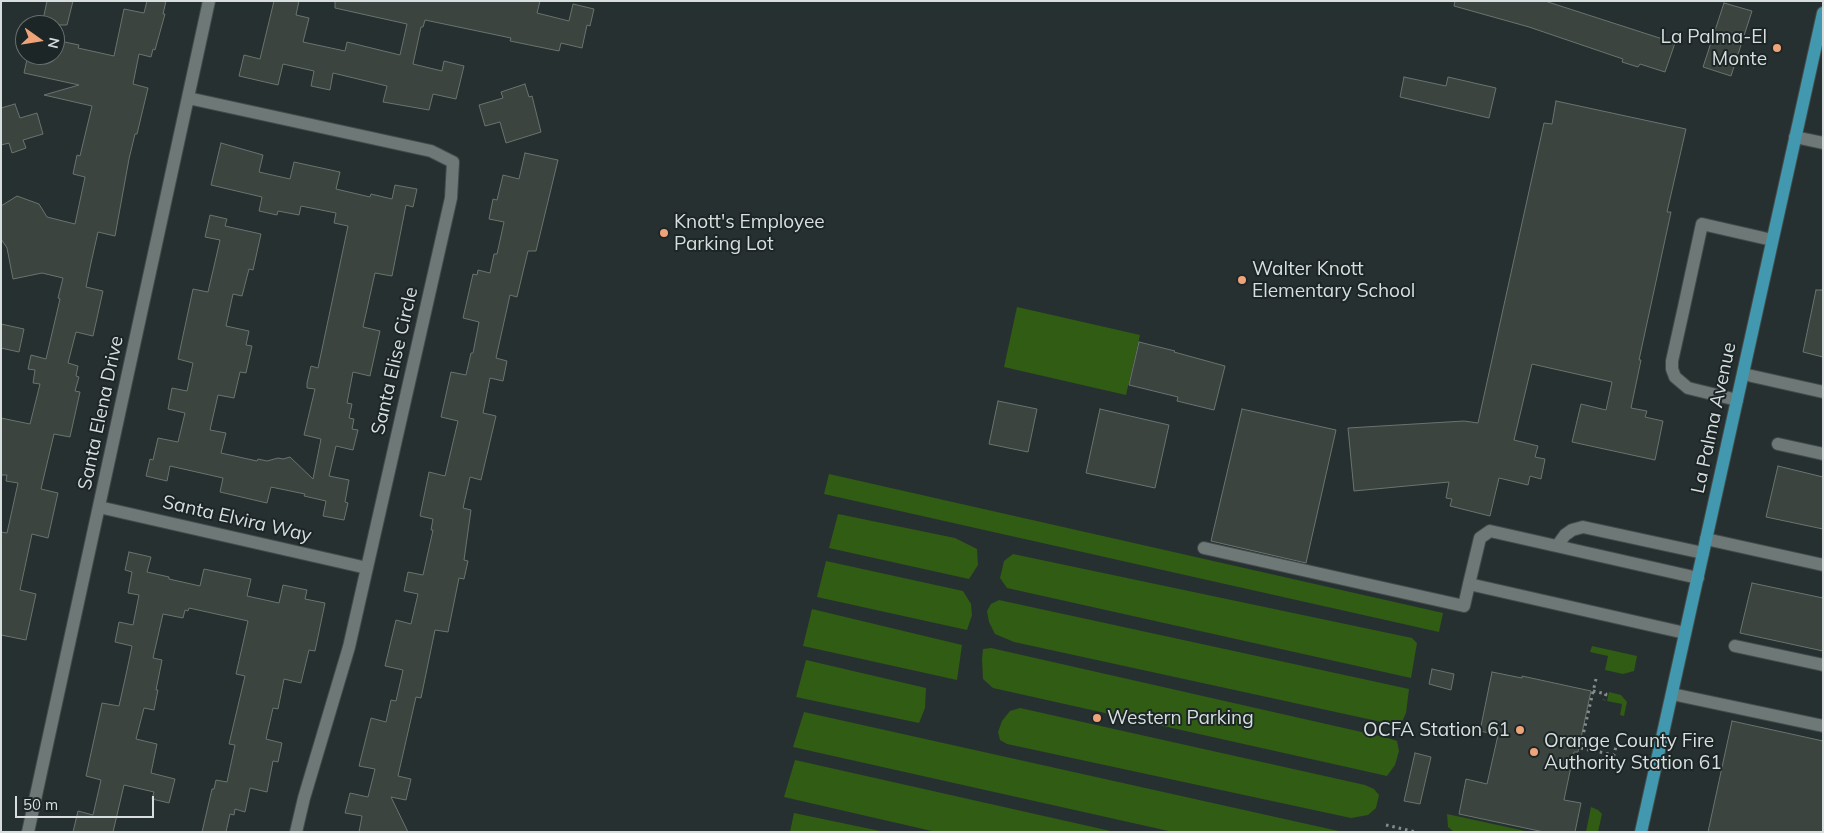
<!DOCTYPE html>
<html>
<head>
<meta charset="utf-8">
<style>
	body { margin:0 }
	#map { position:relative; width:1824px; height:833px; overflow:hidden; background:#273030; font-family:Mulish,sans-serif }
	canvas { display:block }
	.frame { position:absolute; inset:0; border:2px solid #d8dede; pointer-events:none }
	.north { position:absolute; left:15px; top:15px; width:50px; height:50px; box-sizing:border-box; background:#1d2626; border:1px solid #687070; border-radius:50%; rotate:103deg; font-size:14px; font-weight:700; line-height:20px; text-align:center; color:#d8dede }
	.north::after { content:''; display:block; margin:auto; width:18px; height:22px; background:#efa378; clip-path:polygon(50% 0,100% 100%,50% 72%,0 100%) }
	.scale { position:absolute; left:15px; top:796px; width:139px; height:22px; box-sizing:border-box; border:2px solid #d8dede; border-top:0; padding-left:6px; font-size:15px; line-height:18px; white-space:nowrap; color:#d8dede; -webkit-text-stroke:4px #1d2626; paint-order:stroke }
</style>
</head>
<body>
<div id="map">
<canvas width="1824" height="833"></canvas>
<div class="frame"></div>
<div class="north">N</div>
<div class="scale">50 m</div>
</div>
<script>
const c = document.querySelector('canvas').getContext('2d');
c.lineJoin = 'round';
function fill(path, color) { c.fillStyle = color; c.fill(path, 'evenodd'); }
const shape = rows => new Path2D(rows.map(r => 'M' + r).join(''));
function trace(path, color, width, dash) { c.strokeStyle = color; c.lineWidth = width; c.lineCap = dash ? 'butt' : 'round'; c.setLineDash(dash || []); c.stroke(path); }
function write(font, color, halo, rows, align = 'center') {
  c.font = font + ' Mulish,sans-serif'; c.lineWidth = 4; c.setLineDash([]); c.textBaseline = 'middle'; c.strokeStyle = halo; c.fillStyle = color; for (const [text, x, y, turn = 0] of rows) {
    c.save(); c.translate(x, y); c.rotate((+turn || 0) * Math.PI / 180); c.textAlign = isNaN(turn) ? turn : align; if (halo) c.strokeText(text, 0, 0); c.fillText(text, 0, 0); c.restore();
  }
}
fill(shape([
	[1017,307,1140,335,1126,395,1004,367],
	[829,474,1443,613,1439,632,824,494],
	[838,514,955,538,977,549,978,565,969,579,829,548],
	[1013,554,1412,638,1417,643,1411,678,1007,588,1000,578,1004,561],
	[826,561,963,591,971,604,972,615,967,630,817,597],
	[999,600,1409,689,1406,713,1400,726,1014,642,995,634,989,622,987,611,991,604],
	[812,609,962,645,957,680,803,646],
	[1592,646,1637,656,1634,671,1623,674,1605,670,1608,656,1590,652],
	[991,648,1388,738,1397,741,1399,751,1395,765,1387,776,993,688,983,679,982,659,983,649],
	[806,660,926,688,925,708,919,723,796,697],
	[1609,692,1621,695,1627,702,1624,716,1620,715,1622,704,1607,701],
	[1020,708,1365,785,1374,789,1379,795,1376,808,1368,815,1351,818,1007,744,1000,740,998,732,1002,721,1010,711],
	[804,712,1343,832,1173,832,793,747],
	[795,760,1115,832,936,832,784,797],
	[1591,807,1598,810,1602,814,1598,832,1586,832],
	[794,813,885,832,790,832],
	[1447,814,1530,832,1454,832,1448,827]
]), '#305c13');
const building = shape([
	[47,1,73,1,67,25,42,25,47,1],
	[147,1,166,1,163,14,165,14,155,50,153,49,151,57,139,54,133,84,148,88,137,134,135,134,129,159,115,236,98,232,91,263,86,287,103,291,93,336,76,332,68,363,78,366,76,376,79,377,75,391,80,392,70,437,54,434,41,489,58,493,48,538,32,534,20,590,36,594,26,640,1,635,1,532,7,533,18,483,6,481,7,475,1,475,1,418,30,424,40,384,33,383,35,370,28,369,31,355,46,359,60,299,58,298,63,278,42,273,13,279,7,248,1,239,1,206,17,196,39,204,47,217,75,224,85,177,73,174,77,155,80,156,92,106,44,95,79,85,24,73,28,55,55,55,55,40,79,45,78,48,114,56,124,9,144,13,147,1],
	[274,1,299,1,296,15,309,18,303,42,345,51,347,42,400,55,407,24,335,8,335,1,540,1,537,13,569,21,573,4,594,9,590,26,587,25,582,48,561,43,559,51,510,41,511,38,425,20,423,27,421,27,413,64,442,71,444,61,464,66,456,99,433,94,429,110,383,102,387,86,333,73,330,90,311,86,314,71,283,64,278,85,239,76,244,55,260,59,274,1],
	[1455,1,1545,1,1675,43,1665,72,1640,64,1638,67,1622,62,1623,59,1529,27,1454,6,1455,1],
	[1724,3,1752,11,1731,76,1703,67,1724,3],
	[1404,77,1446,86,1448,77,1496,88,1489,118,1400,97,1404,77],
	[525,84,529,97,532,96,541,132,506,143,500,122,485,126,479,105,503,98,501,92,525,84],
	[1556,101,1686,129,1667,212,1671,212,1639,360,1641,360,1631,408,1647,411,1645,417,1663,421,1655,460,1572,442,1581,404,1606,410,1612,382,1532,364,1514,440,1538,446,1535,457,1545,459,1541,479,1530,476,1528,485,1499,478,1490,516,1450,506,1452,499,1446,498,1449,482,1354,491,1348,428,1464,421,1478,423,1544,123,1552,124,1556,101],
	[15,104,20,118,37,113,43,134,23,140,26,148,12,153,9,143,1,145,1,108,15,104],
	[221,143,263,155,259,172,290,179,294,162,340,172,336,189,370,197,371,194,392,199,395,185,417,189,413,207,406,205,392,276,375,273,363,327,380,331,370,376,353,372,347,403,352,404,349,418,354,419,352,429,358,430,353,450,336,446,329,476,349,480,345,502,348,503,344,520,323,516,326,501,304,496,305,494,271,487,267,503,220,492,223,478,170,466,167,481,146,476,150,459,153,460,158,438,178,442,185,413,168,409,172,388,187,391,193,363,178,359,193,289,208,292,215,262,220,240,205,237,210,215,227,219,225,226,261,234,253,270,249,269,242,296,233,294,226,326,249,331,246,345,252,346,246,373,240,372,234,398,218,395,210,430,226,433,221,453,257,461,258,459,267,461,278,458,283,459,290,457,313,479,321,439,304,435,315,389,307,388,307,383,311,366,318,368,348,226,334,223,336,213,301,206,299,215,278,211,277,215,259,211,262,197,211,185,221,143],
	[525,153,558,160,536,251,528,251,517,297,510,295,496,358,507,361,503,381,490,378,483,413,496,416,481,480,470,477,463,508,471,510,464,560,468,561,464,579,459,578,448,632,435,630,421,698,416,697,398,776,411,779,406,800,391,797,408,832,359,832,362,816,345,813,350,793,368,797,375,769,359,766,371,718,386,722,391,700,396,701,403,670,385,666,396,620,411,624,418,594,404,591,408,572,423,575,433,530,431,530,433,519,420,516,429,472,445,476,458,421,441,417,451,372,466,375,471,353,473,353,479,322,463,318,473,274,477,275,478,270,490,273,494,254,497,254,504,222,489,219,493,199,497,200,503,175,519,179,525,153],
	[1816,290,1823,290,1823,357,1803,352,1816,290],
	[1,324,24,329,19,352,1,348,1,324],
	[1139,342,1175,351,1174,352,1225,366,1214,410,1177,401,1178,397,1129,385,1139,342],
	[998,401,1037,409,1028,452,989,444,998,401],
	[1100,409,1169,425,1155,488,1086,473,1100,409],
	[1242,409,1336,430,1306,563,1211,541,1242,409],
	[1778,466,1823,477,1823,529,1766,517,1778,466],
	[129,552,151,557,147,572,169,577,169,579,200,586,204,569,251,579,247,596,279,603,283,585,307,590,305,599,325,603,315,651,309,650,301,683,284,679,278,709,273,708,266,739,282,743,278,762,273,761,267,792,250,788,245,812,235,809,234,815,230,814,226,832,202,832,212,789,214,789,216,780,227,782,235,745,229,744,245,676,236,674,248,621,189,608,188,611,185,610,183,618,163,614,153,658,162,660,156,690,158,690,154,710,144,708,136,739,157,744,151,773,175,779,169,803,152,799,154,792,124,785,113,832,73,832,78,811,93,815,101,780,86,776,102,703,119,706,127,670,132,646,115,642,119,622,133,625,139,595,128,593,132,572,125,570,129,552],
	[1752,583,1823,598,1823,651,1740,633,1752,583],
	[1432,669,1454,674,1451,690,1429,684,1432,669],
	[1492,672,1522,678,1522,676,1591,691,1578,752,1574,752,1564,800,1581,803,1575,832,1544,832,1459,814,1466,779,1487,784,1498,735,1480,731,1492,672],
	[1732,721,1823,741,1823,832,1708,832,1732,721],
	[1415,753,1431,757,1420,804,1404,801,1415,753]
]);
fill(building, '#3c4440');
trace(building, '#6a736e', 1);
const minor = shape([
	[188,98,431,151,453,162,451,198,349,647,304,798,296,832],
	[1795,137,1823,143],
	[1743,374,1823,392],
	[1737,400,1688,388,1675,377,1672,369,1672,361,1684,307,1702,224,1772,240],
	[1778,444,1823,454],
	[99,507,367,568],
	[1706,539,1823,565],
	[1557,546,1565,535,1572,530,1583,527,1703,553],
	[1204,548,1464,606,1469,584,1685,633],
	[1469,584,1480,538,1490,531,1698,578],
	[1735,646,1823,665],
	[1672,694,1823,726],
	[28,832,209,1]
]);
const major = shape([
	[1641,832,1823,13]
]);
trace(minor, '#434b4b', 14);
trace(major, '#434b4b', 14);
trace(shape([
	[1596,679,1580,748,1614,755,1616,746,1620,746],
	[1593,691,1606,694,1604,700],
	[1386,825,1416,832]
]), '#858c8c', 3, [2.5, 4]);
trace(minor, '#6d7877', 12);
trace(major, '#4298ae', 12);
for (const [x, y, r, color] of [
	[1777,48,5,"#efa378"],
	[664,233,5,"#efa378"],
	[1242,280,5,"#efa378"],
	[1097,718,5,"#efa378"],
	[1520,730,5,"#efa378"],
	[1534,752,5,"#efa378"]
]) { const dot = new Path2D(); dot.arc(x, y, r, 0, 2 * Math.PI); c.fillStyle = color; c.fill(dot); trace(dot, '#1d2626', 2); }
write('19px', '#d8dede', '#1d2626', [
	["La Palma-El",1767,37,"right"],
	["Monte",1767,59,"right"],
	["Knott's Employee",674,222],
	["Parking Lot",674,244],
	["Walter Knott",1252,269],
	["Elementary School",1252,291],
	["Western Parking",1107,718],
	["OCFA Station 61",1510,730,"right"],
	["Orange County Fire",1544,741],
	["Authority Station 61",1544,763]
], 'left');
write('19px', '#d8dede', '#1d2626', [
	["Santa Elise Circle",395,361,-77],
	["Santa Elena Drive",101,413,-78],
	["La Palma Avenue",1714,418,-78],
	["Santa Elvira Way",237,519,13]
]);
</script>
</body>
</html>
